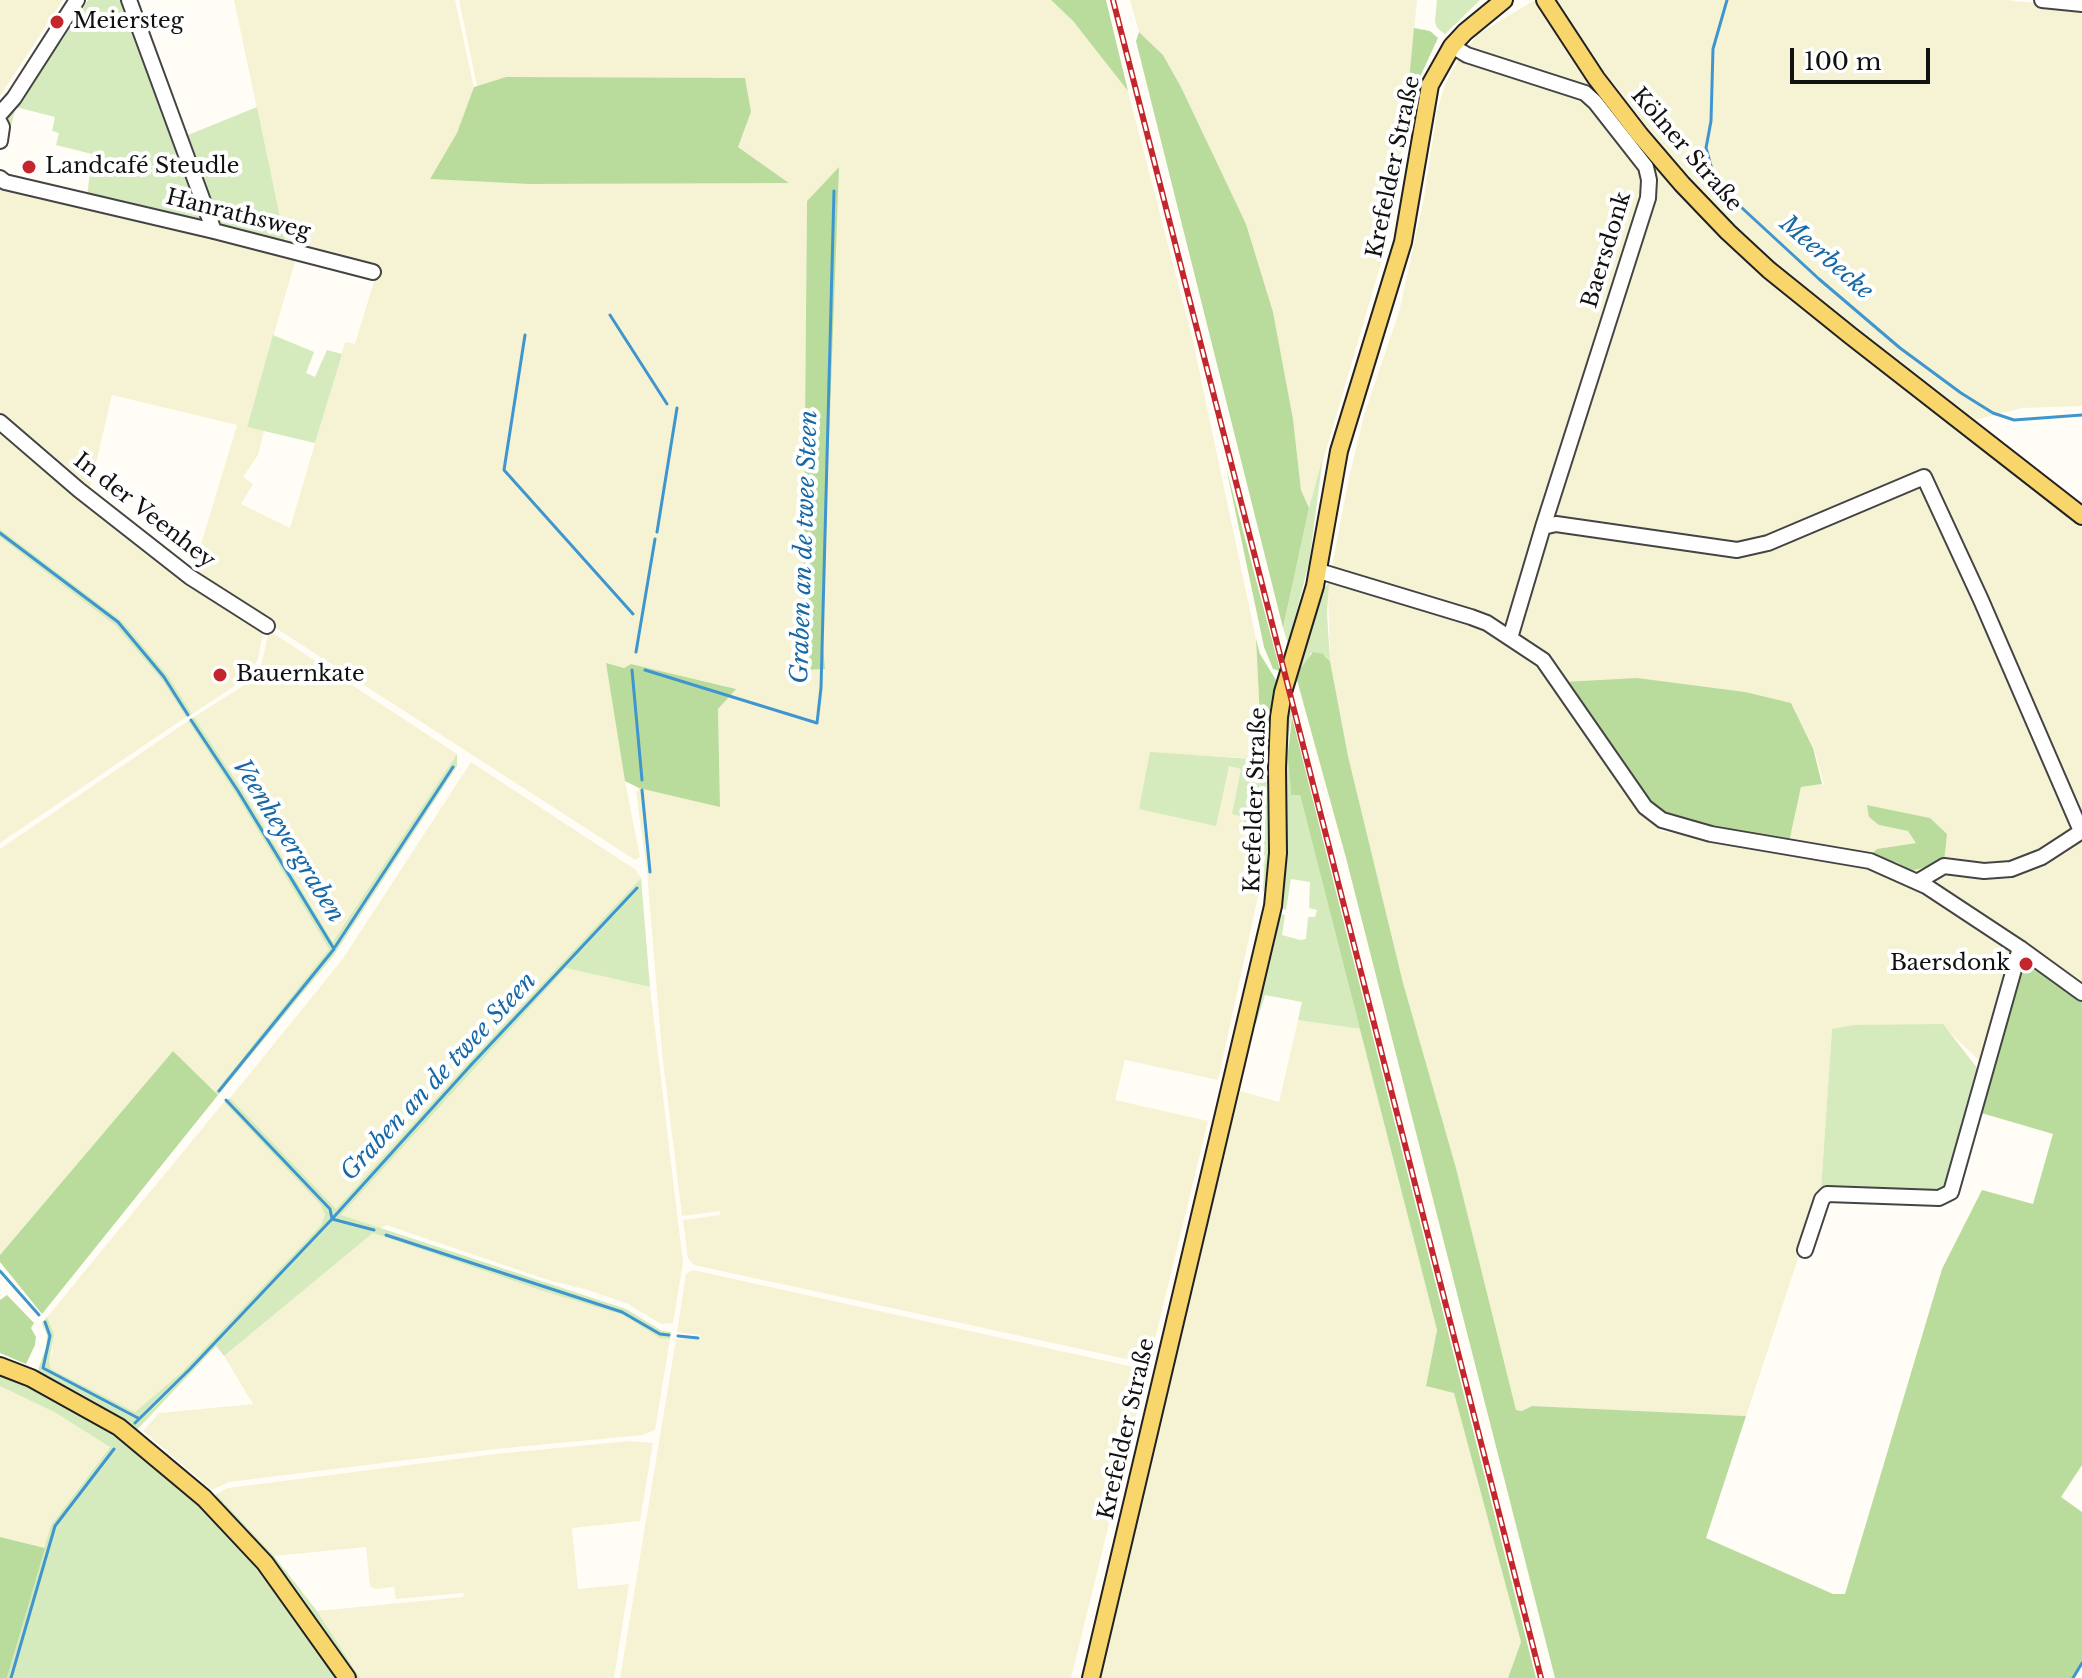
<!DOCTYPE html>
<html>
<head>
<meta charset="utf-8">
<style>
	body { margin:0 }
	#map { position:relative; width:2082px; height:1678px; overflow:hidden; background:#fffdf5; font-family:"Libre Baskerville",serif }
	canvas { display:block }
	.scale { position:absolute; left:1790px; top:48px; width:140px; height:36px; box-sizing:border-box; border:4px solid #111; border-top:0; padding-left:10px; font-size:24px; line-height:28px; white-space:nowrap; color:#111; -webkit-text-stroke:6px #fff; paint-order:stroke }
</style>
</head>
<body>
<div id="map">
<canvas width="2082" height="1678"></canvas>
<div class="scale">100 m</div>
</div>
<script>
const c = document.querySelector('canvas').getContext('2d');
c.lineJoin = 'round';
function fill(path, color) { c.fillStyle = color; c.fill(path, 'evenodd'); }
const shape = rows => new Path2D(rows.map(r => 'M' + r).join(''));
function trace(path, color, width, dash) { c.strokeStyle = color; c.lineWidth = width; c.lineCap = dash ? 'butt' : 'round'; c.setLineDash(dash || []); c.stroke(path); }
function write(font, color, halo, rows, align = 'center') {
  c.font = font + ' "Libre Baskerville",serif'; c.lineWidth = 8; c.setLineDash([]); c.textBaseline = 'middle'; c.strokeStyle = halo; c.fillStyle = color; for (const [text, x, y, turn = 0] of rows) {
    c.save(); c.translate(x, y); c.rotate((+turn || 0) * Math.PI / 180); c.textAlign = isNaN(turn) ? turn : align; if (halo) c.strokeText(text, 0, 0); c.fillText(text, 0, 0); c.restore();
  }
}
fill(shape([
	[0,0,63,0,0,96],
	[234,0,455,0,474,88,457,134,430,179,528,184,788,182,738,147,751,112,506,77,477,86,459,0,1051,0,1073,21,1128,91,1193,341,1256,639,1262,759,1150,753,1226,778,1229,766,1242,769,1244,817,1267,855,1218,1080,1125,1060,1115,1100,1208,1121,1149,1364,694,1265,688,1258,683,1220,720,1215,720,1211,682,1216,662,1053,647,872,636,792,639,788,720,805,718,709,735,689,631,664,625,668,607,664,625,781,640,857,635,860,192,574,237,425,112,395,89,493,0,418,0,183,297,255,247,426,264,431,258,455,243,477,253,484,241,504,290,528,345,342,355,344,378,268,286,246],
	[838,168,826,524,823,645,825,668,806,670,803,641,807,201],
	[1130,0,1417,0,1405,129,1384,253,1309,508,1301,490,1293,419,1273,312,1246,224,1181,87,1163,55,1139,32],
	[1535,0,2006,0,2082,8,2082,406,2022,408,1956,425,2082,529,2082,989,1887,865,1896,862,1911,871,1944,861,1930,818,1868,805,1879,825,1908,831,1917,843,1888,847,1868,857,1788,847,1801,787,1824,784,1813,746,1791,703,1598,738,1660,831,1867,864,1911,882,2019,951,1989,1070,1942,1025,1832,1030,1821,1189,1746,1416,1532,1406,1522,1411,1516,1410,1456,1168,1403,983,1348,756,1330,661,1328,588,1348,482,1364,415,1399,312,1424,198,1437,111,1446,82,1460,57,1478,34],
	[0,426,260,625,263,633,258,659,247,678,192,714,168,676,122,621,0,529],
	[0,537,116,626,162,680,186,717,0,843],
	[273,633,457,754,334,943,242,790,194,717,249,682,261,666,268,635],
	[188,721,236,794,329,949,215,1092,173,1051,0,1255,0,849],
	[471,762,636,870,641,878,468,1063,336,1210,230,1098,342,960],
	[566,968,650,987,683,1263,673,1323,661,1324,628,1304,588,1290,548,1280,386,1225,380,1229,341,1215],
	[1298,1020,1360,1029,1437,1330,1426,1385,1454,1392,1521,1642,1508,1678,1100,1678,1146,1462,1240,1091,1279,1102],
	[224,1102,322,1205,325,1215,321,1225,182,1372,135,1412,51,1369,49,1362,53,1349,47,1317],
	[373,1233,546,1292,623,1315,660,1337,670,1339,655,1430,643,1435,496,1449,229,1482,212,1490,143,1431,159,1413,253,1404,224,1356],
	[693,1270,1147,1370,1071,1678,620,1678,676,1339,700,1339,700,1335,677,1332,686,1274],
	[0,1386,56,1413,110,1446,51,1525,45,1548,0,1537],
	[630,1441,653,1443,640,1521,572,1528,578,1589,629,1584,614,1678,360,1678,317,1611,463,1597,464,1593,396,1599,394,1587,375,1589,370,1587,366,1547,274,1556,216,1494,228,1488,495,1454]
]), '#f6f3d4');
fill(shape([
	[88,0,126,0,207,221,204,225,87,197,92,154,56,145,59,133,52,131,55,117,16,107,8,137,5,136,5,114,56,40,61,42],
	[1437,0,1480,0,1445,34,1437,28,1435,22],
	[257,107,286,246,221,229,183,137],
	[273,335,314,352,306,373,315,377,327,350,342,354,315,443,247,427],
	[1323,457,1309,563,1288,644,1283,628,1309,508],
	[0,529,122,621,168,676,192,714,186,717,162,680,116,626,0,537],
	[1329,583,1327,613,1330,661,1326,656,1311,653,1297,680,1295,673,1320,592],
	[1288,701,1292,717,1288,737,1291,795,1300,795,1360,1029,1298,1020,1302,1002,1265,995,1256,1024,1253,1021,1278,914,1285,915,1282,935,1300,940,1306,939,1308,917,1315,917,1317,910,1309,908,1310,882,1291,879,1286,910,1279,907,1283,755],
	[194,717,242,790,333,942,457,754,457,766,334,955,218,1095,215,1092,329,949,236,794,188,721],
	[1150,752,1266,760,1268,856,1264,891,1260,891,1266,855,1246,850,1244,817,1232,814,1241,769,1229,766,1216,826,1139,809],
	[641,878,650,987,566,968,341,1215,626,1309,662,1331,671,1332,670,1339,660,1338,623,1315,546,1292,373,1233,224,1356,216,1346,134,1433,39,1378,38,1370,46,1347,47,1335,42,1323,47,1317,54,1334,49,1362,51,1369,135,1412,182,1372,321,1225,325,1215,321,1205,224,1102,230,1098,336,1209,468,1063],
	[1943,1024,1981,1073,1948,1188,1940,1194,1821,1189,1832,1029,1854,1025],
	[0,1371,118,1434,191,1493,254,1560,340,1678,7,1678,51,1525,110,1447,56,1413,0,1386],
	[216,1494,274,1556,317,1611,360,1678,352,1678,215,1502]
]), '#d5ebbd');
fill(shape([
	[1051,0,1106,0,1128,91,1073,21],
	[1414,28,1430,31,1438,38,1413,92,1408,91],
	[1139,32,1163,55,1181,87,1246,224,1273,312,1293,419,1301,490,1309,508,1283,628,1136,41],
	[506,77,745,78,751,112,738,147,789,183,528,184,430,179,457,133,474,87],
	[839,167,827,493,823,645,825,669,805,670,803,645,807,201],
	[1226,467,1280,670,1279,671,1273,669,1264,647],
	[1256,639,1260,654,1276,680,1268,728,1266,760,1262,759],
	[1313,652,1323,654,1330,661,1348,756,1403,983,1456,1168,1516,1410,1522,1411,1532,1406,1746,1416,1706,1538,1833,1594,1845,1594,1942,1269,1982,1190,2033,1204,2053,1134,1978,1112,2019,951,2082,999,2082,1465,2061,1497,2082,1512,2082,1663,2073,1678,1555,1678,1346,858,1297,680,1301,668],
	[606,663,624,668,631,664,736,689,718,709,720,807,639,788,625,781],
	[1637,678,1745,692,1791,703,1813,748,1822,784,1801,787,1788,847,1662,819,1563,682],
	[1292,717,1337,896,1536,1678,1508,1678,1521,1642,1454,1393,1426,1386,1437,1330,1300,795,1291,795,1288,754],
	[1867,805,1930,818,1947,834,1944,862,1911,871,1896,862,1887,865,1868,857,1877,849,1916,843,1908,831,1879,825,1869,817],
	[173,1051,218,1095,42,1314,0,1262,0,1255],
	[7,1295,34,1323,31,1328,36,1337,35,1345,26,1364,0,1353,0,1300],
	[0,1537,45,1548,7,1678,0,1678]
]), '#b9dc9c');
trace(shape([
	[1727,0,1713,49,1711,121,1706,148,1716,184,1819,279,1900,348,1961,393,1993,413,2014,420,2082,415],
	[610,315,667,404],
	[525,335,504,470,633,614],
	[657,532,677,408],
	[0,533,118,622,164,677,188,715],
	[636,652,655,539],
	[632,670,642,780],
	[645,670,817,723,821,688,834,191],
	[191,720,238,791,334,949,219,1091],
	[642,790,650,872],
	[335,947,453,767],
	[332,1219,471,1065,637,888],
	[332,1219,374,1230],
	[386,1235,622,1312,660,1334,669,1335],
	[0,1271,39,1315],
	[45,1322,50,1336,43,1368,138,1418],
	[678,1336,698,1338],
	[135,1423,190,1369,332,1219,330,1209,226,1100],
	[11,1678,55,1526,114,1449],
	[2073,1678,2082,1663]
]), '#3f96cf', 3);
const minor = shape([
	[129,0,214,231],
	[2042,0,2082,4],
	[1452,46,1467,55,1585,93,1595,102,1646,167,1649,180,1648,198,1543,527],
	[0,114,14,98,77,0],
	[0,123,2,127,0,141],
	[0,178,5,182,214,231,373,272],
	[0,422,79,490,190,577,267,626],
	[1319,571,1471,617,1487,623,1543,660,1645,807,1662,820,1711,834,1870,861,1926,886,2020,948,2082,993],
	[1510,638,1543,527,1556,524,1737,550,1768,543,1924,477,1981,600,2081,831],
	[1917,882,1944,866,1984,871,2011,869,2042,857,2082,831],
	[1805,1250,1822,1199,1827,1194,1939,1198,1951,1192,2020,948]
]);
const major = shape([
	[1545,0,1596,78,1640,135,1682,184,1728,232,1769,270,1851,336,2082,516],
	[0,1366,31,1378,119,1427,204,1498,265,1563,347,1678],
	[1091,1678,1273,906,1278,853,1277,768,1279,717,1283,692,1315,586,1339,451,1403,242,1430,85,1452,46,1465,32,1504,0]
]);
trace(minor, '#444', 18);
trace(major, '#222', 20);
trace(minor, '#fff', 14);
trace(major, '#f9d66b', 16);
const rail = shape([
	[1113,0,1541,1678]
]);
trace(rail, '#c4262e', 6);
trace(rail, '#fff', 3, [9]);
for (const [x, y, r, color] of [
	[57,22,8,"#c4262e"],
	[29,167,8,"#c4262e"],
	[220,675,8,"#c4262e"],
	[2026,964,8,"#c4262e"]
]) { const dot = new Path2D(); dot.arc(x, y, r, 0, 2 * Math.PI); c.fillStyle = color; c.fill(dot); trace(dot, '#fff', 3); }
write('22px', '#111', '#fff', [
	["Meiersteg",73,22],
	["Landcafé Steudle",45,167],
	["Bauernkate",236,675],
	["Baersdonk",2010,964,"right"]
], 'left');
write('22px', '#111', '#fff', [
	["Kölner Straße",1686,150,49],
	["Krefelder Straße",1394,167,-78],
	["Hanrathsweg",238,215,14],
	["Baersdonk",1607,250,-73],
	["In der Veenhey",144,511,38],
	["Krefelder Straße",1256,800,-88],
	["Krefelder Straße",1127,1429,-77]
]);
write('italic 24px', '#1768a6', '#fff', [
	["Meerbecke",1826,258,41],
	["Graben an de twee Steen",805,547,-88],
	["Veenheyergraben",288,841,58],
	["Graben an de twee Steen",439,1077,-47]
]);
</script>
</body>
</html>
